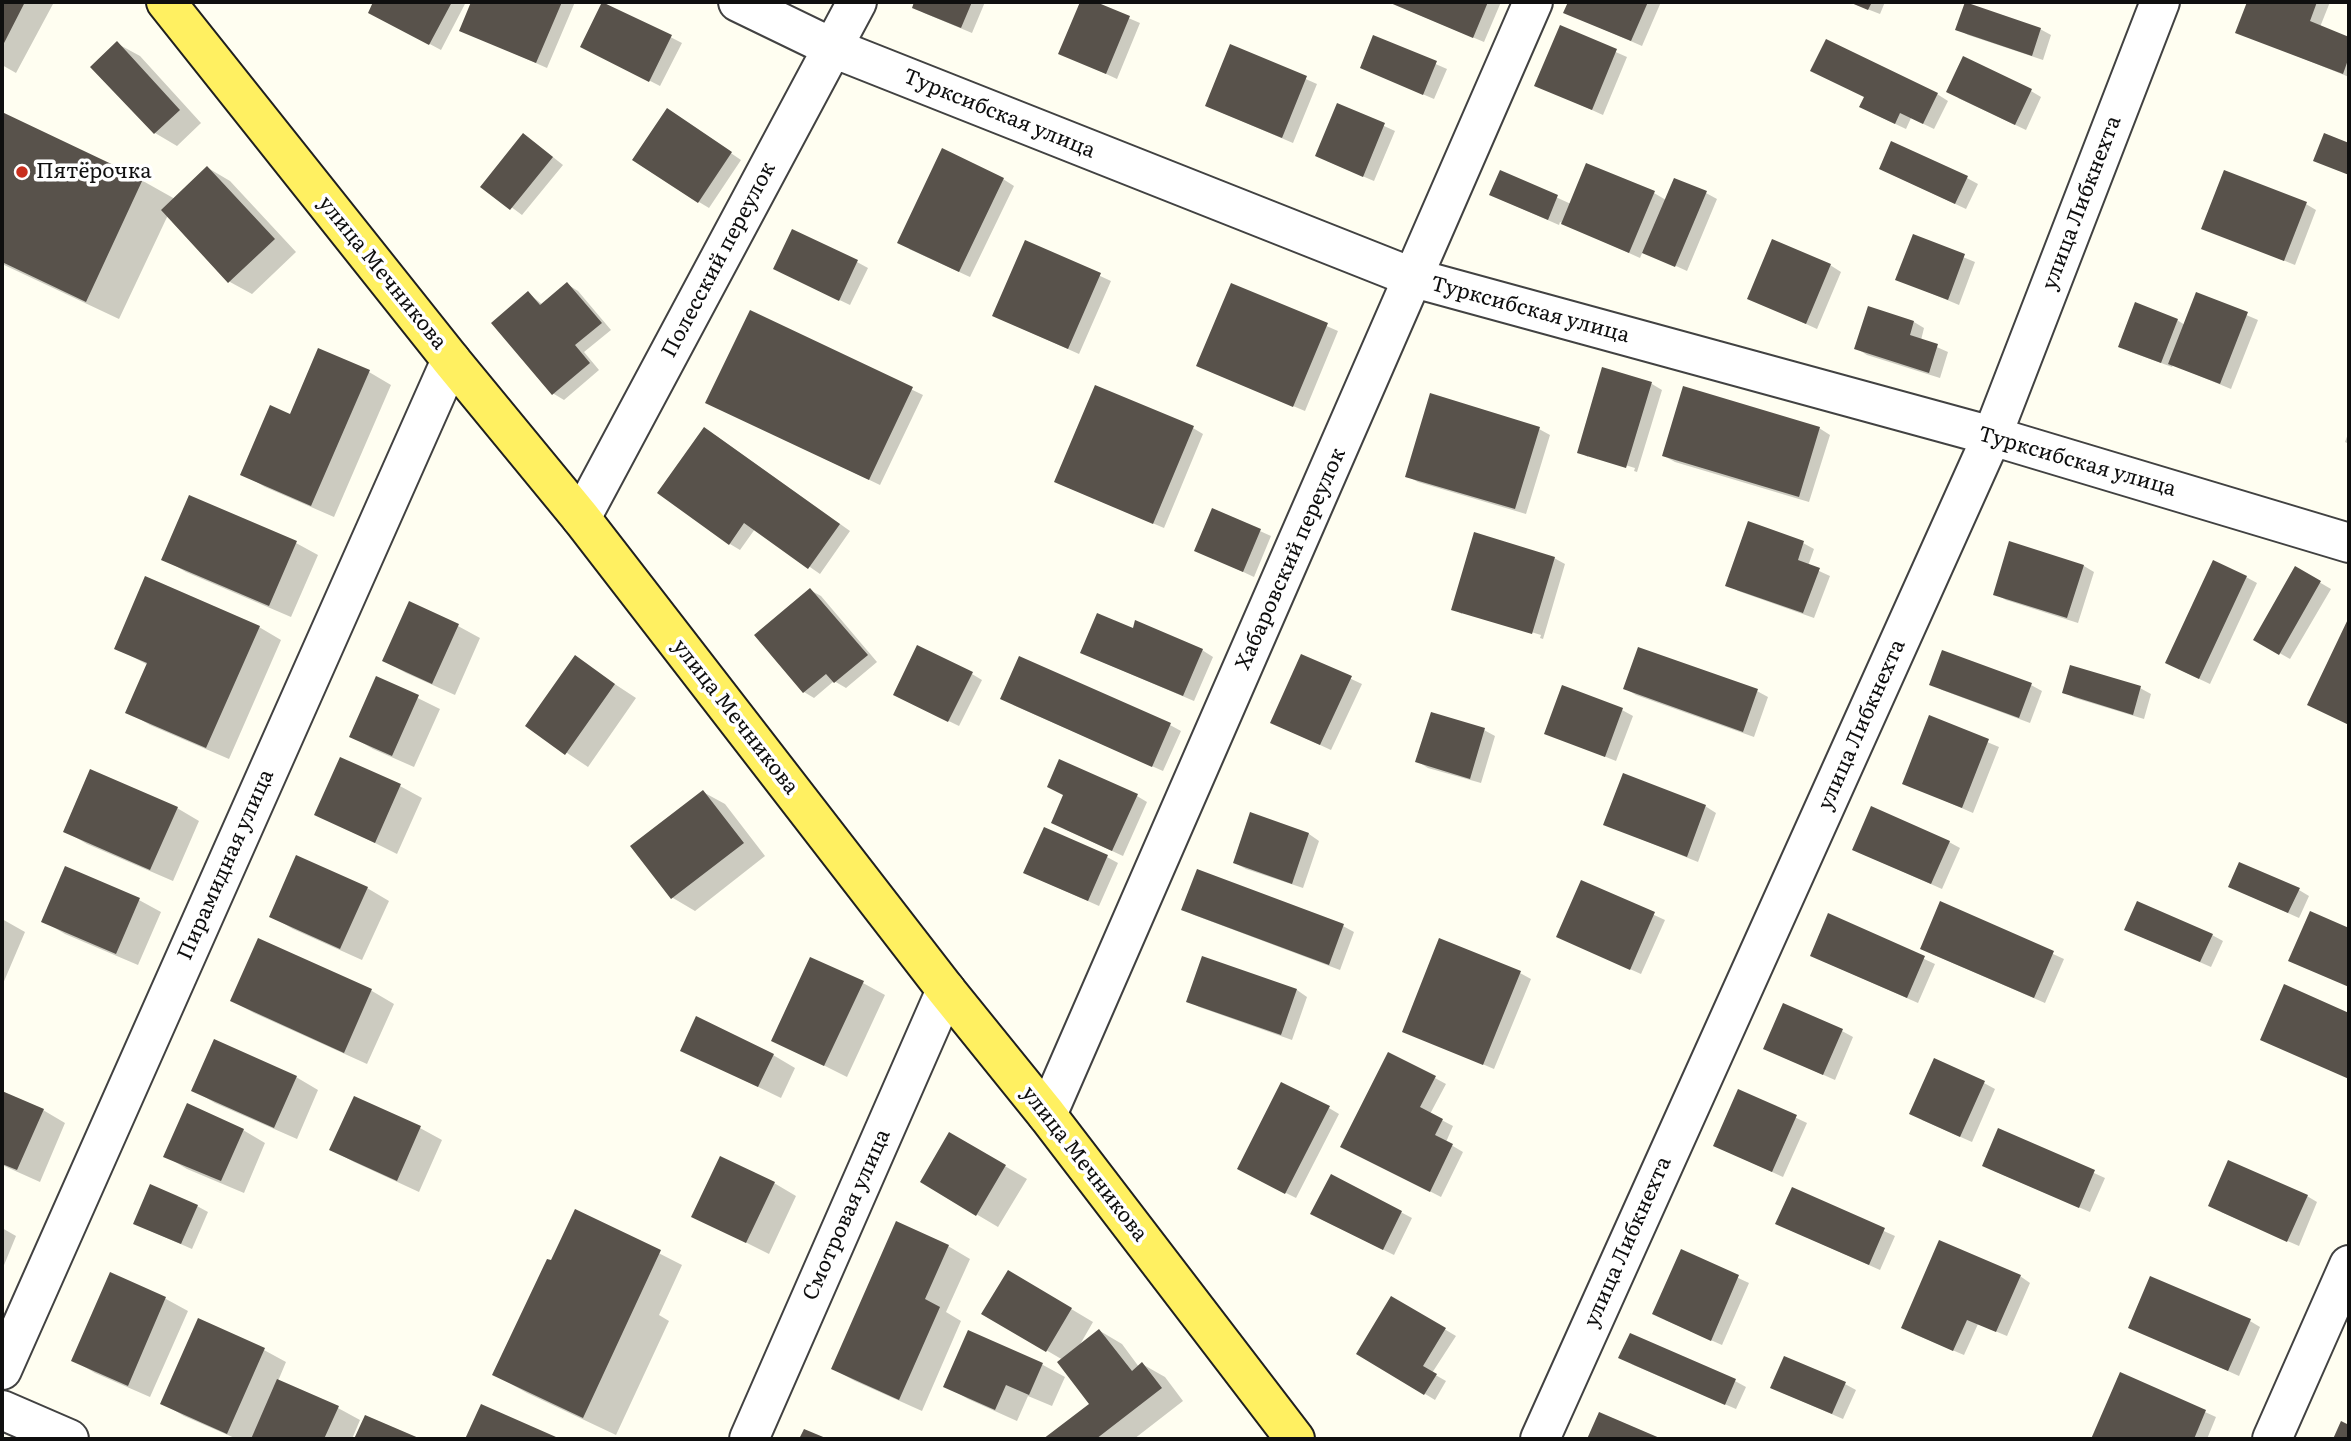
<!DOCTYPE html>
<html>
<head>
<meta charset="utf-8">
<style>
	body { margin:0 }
	#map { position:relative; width:2351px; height:1441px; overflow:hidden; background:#fffef1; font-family:Literata,serif }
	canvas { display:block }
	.frame { position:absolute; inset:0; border:4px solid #0f0f0f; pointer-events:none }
</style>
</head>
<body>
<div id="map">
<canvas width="2351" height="1441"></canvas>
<div class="frame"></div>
</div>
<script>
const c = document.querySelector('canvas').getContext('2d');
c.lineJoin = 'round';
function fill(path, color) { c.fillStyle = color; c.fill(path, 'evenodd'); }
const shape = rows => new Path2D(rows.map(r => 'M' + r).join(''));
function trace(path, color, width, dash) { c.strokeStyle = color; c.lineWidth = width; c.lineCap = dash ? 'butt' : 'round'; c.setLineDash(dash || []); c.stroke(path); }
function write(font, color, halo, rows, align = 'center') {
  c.font = font + ' Literata,serif'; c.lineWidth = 7; c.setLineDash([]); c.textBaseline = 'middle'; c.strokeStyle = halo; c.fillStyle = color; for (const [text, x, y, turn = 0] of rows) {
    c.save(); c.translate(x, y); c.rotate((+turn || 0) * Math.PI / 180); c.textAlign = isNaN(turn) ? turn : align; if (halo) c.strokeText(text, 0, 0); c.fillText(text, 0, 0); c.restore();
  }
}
fill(shape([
	[2,2,49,2,53,4,16,73,2,65],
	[375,2,466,2,441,50,370,12],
	[473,2,575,2,547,68,461,30],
	[916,2,985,2,972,33,924,13,914,7],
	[1082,2,1091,2,1140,23,1117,79,1061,53],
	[1395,2,1501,2,1484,42,1405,9],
	[1570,2,1661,2,1642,46,1566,13],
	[1849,2,1885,2,1880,14],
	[2249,2,2330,2,2320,27,2349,39,2349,77,2237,32],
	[604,3,682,43,660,86,582,46],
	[1561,28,1627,57,1603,115,1536,85],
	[1957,29,2040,29,2051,35,2043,60,1968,35],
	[1374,37,1447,69,1434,99,1373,73],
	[118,44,140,56,201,123,177,146,155,133],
	[1231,46,1317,84,1293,143,1218,111],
	[2031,91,2041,97,2026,130,1958,98],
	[1937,94,1948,101,1934,129,1911,118,1906,129,1872,113],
	[1338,105,1395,131,1374,181,1327,161],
	[2,114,143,181,175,199,208,168,230,181,296,252,252,294,230,282,168,215,119,319,2,264],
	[678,117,741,160,709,208,699,202],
	[534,142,563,165,522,215,483,186],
	[1501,172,1571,204,1654,193,1666,200,1706,193,1717,199,1687,271,1643,251,1640,258,1560,222,1559,225,1502,200],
	[1891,174,1967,178,1978,184,1966,209],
	[1003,179,1014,186,970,277,909,249],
	[2306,204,2316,210,2295,265,2203,228],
	[1914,237,1975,262,1959,305,1897,279],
	[1026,242,1111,281,1079,354,1005,321],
	[857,262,868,268,850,305,785,274],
	[1830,265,1841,272,1817,329,1749,298],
	[567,284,578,291,611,330,584,352,599,370,564,400,554,394,493,323,528,293,543,305],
	[1232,285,1338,331,1305,411,1209,371],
	[2197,294,2258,320,2231,389,2173,365,2172,367,2131,352,2120,346,2177,320,2185,325],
	[1869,308,1914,322,1924,328,1921,340,1948,352,1940,378,1867,355,1856,348],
	[751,312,923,395,880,485,718,408],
	[1604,369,1652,384,1662,390,1637,472,1634,471,1635,468,1588,454,1588,457,1579,452],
	[369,372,391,385,334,517,265,487,243,474,291,416],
	[1193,428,1203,434,1164,528,1067,487],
	[1819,428,1830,435,1809,502,1675,462,1664,456],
	[1539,429,1550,435,1526,514,1418,482,1407,476],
	[2349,431,2349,444,2345,442],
	[715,435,850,531,820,574,755,529,740,550,730,544],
	[1213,510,1271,536,1254,577,1196,550],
	[1749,524,1803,543,1814,549,1808,566,1830,576,1814,618,1738,591,1728,585],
	[296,543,318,555,291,617,186,572,164,559],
	[1554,558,1565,564,1543,639,1540,638,1541,635,1462,611,1462,614,1453,609],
	[2084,566,2094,572,2078,623,2006,600,1995,594],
	[2295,568,2331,589,2290,659,2255,639],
	[2246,577,2257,583,2210,684,2178,669],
	[810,590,821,596,877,662,846,688,834,681,814,698,804,692],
	[2349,621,2349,724,2309,704],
	[458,626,480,638,455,695,406,673,384,661],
	[259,627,281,640,229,759,150,725,128,712,148,665,116,648],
	[1134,630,1202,650,1213,657,1194,701,1093,658],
	[1639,649,1757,691,1768,697,1754,737,1636,695,1626,689],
	[1943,652,2031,685,2042,691,2030,723,1942,690,1932,684],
	[1302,656,1362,684,1331,750,1283,728],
	[575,658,636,698,588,767,527,726],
	[972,674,982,680,959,726,905,700],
	[377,678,440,709,414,767,373,749,351,736],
	[2140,688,2151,694,2144,719,2075,698,2064,692],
	[1013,705,1170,725,1181,731,1163,771],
	[1622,710,1633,716,1616,761,1546,733],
	[1930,718,1999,747,1973,813,1904,783],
	[1484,730,1495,736,1481,783,1428,768,1417,761],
	[341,760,400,786,422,798,397,854,317,814],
	[703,792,725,804,765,856,695,911,673,898,633,846],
	[1137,796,1147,802,1123,856,1064,829],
	[1705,806,1716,813,1698,862,1606,825],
	[177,808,199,821,173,881,87,844,65,831],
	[1251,815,1309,834,1319,841,1303,888,1246,869,1235,863],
	[1949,842,1960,848,1942,889,1865,855],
	[1107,857,1118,863,1099,906,1036,878],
	[1582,882,1665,920,1641,974,1569,942],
	[367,888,389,901,362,960,293,929,271,916],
	[2299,890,2309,896,2299,918,2241,892],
	[139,900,161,912,138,965,65,934,43,921],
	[1941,903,2064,959,2045,1003,1932,954],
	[1183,909,1343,926,1354,932,1340,970,1194,915],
	[1829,915,1935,964,1918,1003,1823,961],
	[2,919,25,932,2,986],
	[2137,935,2212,935,2223,941,2211,967],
	[259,941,372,991,394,1004,367,1064,254,1013,232,1001],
	[1520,973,1531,979,1494,1069,1404,1031],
	[863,983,885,995,847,1077,773,1040],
	[1297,990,1307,997,1292,1040,1199,1007,1188,1001],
	[1842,1031,1853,1037,1835,1080,1776,1054],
	[682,1050,773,1055,795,1068,781,1098],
	[296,1077,318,1090,297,1139,215,1103,193,1090],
	[1435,1078,1446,1084,1430,1114,1453,1126,1446,1142,1463,1152,1441,1197,1353,1152],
	[1984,1083,1995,1089,1972,1142,1922,1120],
	[1739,1091,1807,1123,1783,1177,1715,1146],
	[2,1092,43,1110,65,1123,40,1182,2,1165],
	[1329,1108,1339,1114,1296,1198,1250,1175],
	[420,1128,442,1140,419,1192,354,1162,332,1150],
	[243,1130,265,1143,244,1193,187,1169,165,1156],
	[1999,1130,2105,1178,2090,1212,1994,1171],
	[950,1134,1027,1179,998,1227,922,1182],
	[1332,1176,1412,1218,1394,1255,1323,1220],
	[774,1183,796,1196,769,1254,693,1216],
	[1792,1190,1895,1236,1880,1270,1777,1224],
	[2307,1196,2317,1202,2299,1246,2221,1212],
	[197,1206,208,1212,192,1249,146,1229],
	[576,1211,682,1265,659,1315,669,1321,616,1435,527,1393,495,1375],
	[2,1228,16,1236,2,1270],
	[948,1246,970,1259,946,1312,961,1321,922,1411,855,1381,833,1369],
	[1682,1252,1749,1283,1722,1345,1665,1320],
	[1009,1272,1093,1322,1078,1348,1100,1331,1122,1344,1139,1367,1142,1364,1165,1377,1183,1401,1134,1439,1046,1439,1092,1404,1063,1360,983,1313],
	[111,1275,166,1299,188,1311,150,1397,95,1373,73,1360],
	[2020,1276,2030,1283,2007,1336,1978,1324,1964,1355,1914,1334],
	[1392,1298,1456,1336,1432,1373,1446,1381,1435,1400,1358,1353],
	[2250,1321,2260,1327,2239,1376,2130,1327],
	[969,1332,1043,1365,1065,1377,1052,1406,1028,1396,1017,1421,968,1399,946,1386],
	[264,1350,286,1362,278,1381,338,1408,360,1420,352,1439,237,1439,184,1416,162,1403],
	[1631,1364,1735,1381,1746,1387,1736,1409],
	[2121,1374,2216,1417,2207,1439,2093,1439],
	[1845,1384,1856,1390,1843,1419,1783,1393]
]), '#0003');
fill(shape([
	[2,2,25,2,2,47],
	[373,2,452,2,429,45,368,13],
	[471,2,562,2,536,63,459,31],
	[602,2,672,35,649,82,580,47],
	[914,2,972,2,961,28,912,8],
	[1080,2,1096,2,1130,16,1106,74,1058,54],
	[1388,2,1488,2,1473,38],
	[1568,2,1648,2,1631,41,1563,13],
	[1849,2,1872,2,1868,10],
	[1965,2,2041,28,2032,56,1955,30],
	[2247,2,2317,2,2310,21,2349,37,2349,57,2343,74,2235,33],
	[1560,25,1617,49,1592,110,1534,86],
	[1373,35,1437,61,1423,95,1360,68],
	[1826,39,1938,93,1923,124,1900,113,1895,124,1859,107,1864,97,1810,71],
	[117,41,180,110,154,134,90,67],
	[1230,44,1307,76,1282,138,1205,106],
	[1963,56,2032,89,2015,125,1946,92],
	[1337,103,1385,123,1363,177,1315,156],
	[667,108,732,152,698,203,632,160],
	[2,112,143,179,86,302,2,262],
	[523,133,553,157,510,210,480,187],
	[2324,133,2349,143,2349,175,2313,161],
	[1891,141,1968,176,1955,204,1879,169],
	[942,148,1004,178,959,272,897,243],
	[1586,163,1655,191,1629,253,1561,224],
	[207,166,275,239,228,283,161,210],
	[1500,170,1558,195,1548,220,1489,195],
	[2224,170,2307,202,2284,261,2201,229],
	[1674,178,1707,191,1675,267,1642,253],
	[792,229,858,260,839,301,773,269],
	[1913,234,1965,254,1948,300,1895,280],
	[1772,239,1831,264,1806,324,1747,299],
	[1025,240,1101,273,1068,349,992,316],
	[567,282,602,323,575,345,590,363,552,395,491,323,528,291,540,305],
	[1231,283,1328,323,1293,407,1196,366],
	[2196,292,2248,312,2220,384,2168,364],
	[2135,302,2178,319,2161,363,2118,347],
	[1868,306,1914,321,1910,335,1938,344,1929,373,1854,349],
	[750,310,913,387,869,480,705,403],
	[318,348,370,370,311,506,240,475,270,405,290,414],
	[1602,367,1652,382,1626,468,1577,453],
	[1095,385,1194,426,1153,524,1054,482],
	[1683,386,1820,427,1799,497,1662,456],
	[1430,393,1540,427,1515,509,1405,477],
	[704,427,840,524,808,569,744,523,729,545,657,493],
	[189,495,297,541,269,606,161,560],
	[1212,508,1261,529,1243,572,1194,551],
	[1748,521,1804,541,1798,560,1820,568,1803,613,1725,586],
	[1474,532,1555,557,1532,634,1451,610],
	[2009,541,2084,565,2067,618,1993,595],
	[2213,560,2247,576,2199,679,2165,663],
	[2295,566,2321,581,2279,655,2253,640],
	[145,576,260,626,206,748,125,713,147,663,114,649],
	[810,588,868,655,834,683,826,674,803,693,754,635],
	[409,601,459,624,432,684,382,661],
	[1097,613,1133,628,1135,620,1203,649,1183,696,1080,653],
	[2349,617,2349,725,2307,705],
	[917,645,973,672,948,722,893,695],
	[1638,647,1758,689,1743,732,1623,689],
	[1942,650,2032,683,2019,718,1929,685],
	[1301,654,1352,676,1320,745,1270,723],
	[575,655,615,684,565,755,525,726],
	[1019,656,1171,723,1152,767,1000,699],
	[2070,665,2141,686,2133,715,2062,693],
	[376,676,419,695,392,756,349,737],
	[1562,685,1623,708,1605,757,1544,734],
	[1431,712,1485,728,1470,779,1415,762],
	[1929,715,1989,739,1962,808,1902,784],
	[340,757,401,784,375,843,314,815],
	[1059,759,1138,794,1112,851,1051,823,1063,795,1047,787],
	[90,769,178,807,150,870,63,832],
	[1623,773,1706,805,1687,857,1603,825],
	[703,790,744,843,671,899,630,846],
	[1871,806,1950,841,1931,884,1852,850],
	[1250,812,1309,833,1292,884,1233,863],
	[1044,827,1108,855,1088,901,1023,873],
	[296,855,368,887,340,949,269,917],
	[2239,862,2300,888,2288,913,2228,887],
	[65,866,140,898,116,954,41,922],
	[1197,869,1344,924,1329,965,1181,910],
	[1581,880,1655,912,1630,970,1556,937],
	[1940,901,2054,951,2034,998,1920,949],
	[2137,901,2213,934,2200,962,2124,930],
	[2310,911,2349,928,2349,987,2288,961],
	[1828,913,1925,956,1907,998,1810,956],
	[258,938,372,989,344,1053,230,1001],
	[1439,938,1521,971,1483,1065,1402,1032],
	[1202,956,1297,989,1281,1035,1186,1002],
	[810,957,864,981,824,1066,771,1041],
	[2284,984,2349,1013,2349,1079,2260,1040],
	[1783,1003,1843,1029,1823,1075,1763,1049],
	[696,1016,774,1054,758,1087,680,1051],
	[214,1039,297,1076,274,1128,191,1091],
	[1388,1052,1436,1076,1420,1107,1443,1119,1435,1135,1453,1144,1430,1192,1340,1147],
	[1934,1058,1985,1081,1960,1137,1909,1114],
	[1281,1082,1330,1106,1285,1194,1237,1169],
	[1738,1089,1797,1115,1772,1172,1713,1146],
	[2,1091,44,1109,17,1170,2,1164],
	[354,1096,421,1126,397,1181,329,1150],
	[187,1103,244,1129,221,1181,163,1157],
	[1998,1128,2095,1170,2079,1208,1982,1166],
	[949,1132,1006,1165,976,1216,920,1182],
	[720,1156,775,1182,746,1243,691,1217],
	[2228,1160,2308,1195,2287,1242,2208,1206],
	[1331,1174,1402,1211,1383,1250,1310,1214],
	[150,1184,198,1205,181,1244,133,1224],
	[1792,1187,1885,1228,1869,1265,1775,1224],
	[575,1209,661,1250,583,1418,492,1375,547,1259,551,1260],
	[896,1221,949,1245,925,1299,940,1307,899,1400,831,1369],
	[1939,1240,2021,1275,1996,1332,1967,1320,1953,1351,1901,1328],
	[1681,1249,1739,1275,1711,1341,1652,1314],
	[1008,1270,1072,1308,1046,1352,981,1314],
	[110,1272,166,1297,128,1386,71,1361],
	[2150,1276,2251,1319,2228,1371,2128,1328],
	[1391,1296,1446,1328,1423,1366,1437,1374,1424,1395,1356,1354],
	[198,1318,265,1348,227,1434,160,1404],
	[1099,1329,1132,1371,1142,1362,1162,1388,1096,1439,1043,1439,1089,1404,1057,1362],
	[968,1330,1043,1363,1029,1395,1006,1385,995,1410,943,1387],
	[1630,1333,1736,1379,1725,1405,1618,1358],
	[1784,1356,1846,1382,1832,1414,1770,1388],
	[2120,1372,2206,1410,2194,1439,2091,1439],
	[277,1379,339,1406,324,1439,251,1439],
	[481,1404,556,1437,555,1439,465,1439],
	[1599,1412,1662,1439,1587,1439],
	[365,1415,421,1439,354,1439],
	[2341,1421,2349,1425,2349,1439,2333,1439],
	[804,1429,828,1439,799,1439]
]), '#58524b');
const minor = shape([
	[738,2,833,48,1414,278,1992,436,2349,543],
	[581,518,857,2],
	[1047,1115,1533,2],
	[2,1370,451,360],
	[2,1410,69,1439],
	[749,1439,946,990],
	[1540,1439,1992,436,2160,2],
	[2272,1439,2349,1265]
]);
const major = shape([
	[166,2,451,360,581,518,946,990,1047,1115,1295,1439]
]);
trace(minor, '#424242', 42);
trace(major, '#202020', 42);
trace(minor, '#fff', 38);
trace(major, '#fff061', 38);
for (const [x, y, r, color] of [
	[22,172,7,"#c82f1e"]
]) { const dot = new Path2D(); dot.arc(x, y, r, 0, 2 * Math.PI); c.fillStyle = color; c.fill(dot); trace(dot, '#fff', 2.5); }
write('21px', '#0f0f0f', '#fff', [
	["Турксибская улица",999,114,22],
	["улица Либкнехта",2082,203,-69],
	["Полесский переулок",719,260,-62],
	["улица Мечникова",382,273,51],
	["Турксибская улица",1530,310,15],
	["Турксибская улица",2077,462,16],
	["Хабаровский переулок",1291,559,-66],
	["улица Мечникова",735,717,52],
	["улица Либкнехта",1862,725,-66],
	["Пирамидная улица",226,865,-66],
	["улица Мечникова",1084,1164,52],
	["Смотровая улица",847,1215,-66],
	["улица Либкнехта",1628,1242,-66]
]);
write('21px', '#0f0f0f', '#fff', [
	["Пятёрочка",36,172]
], 'left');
</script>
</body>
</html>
